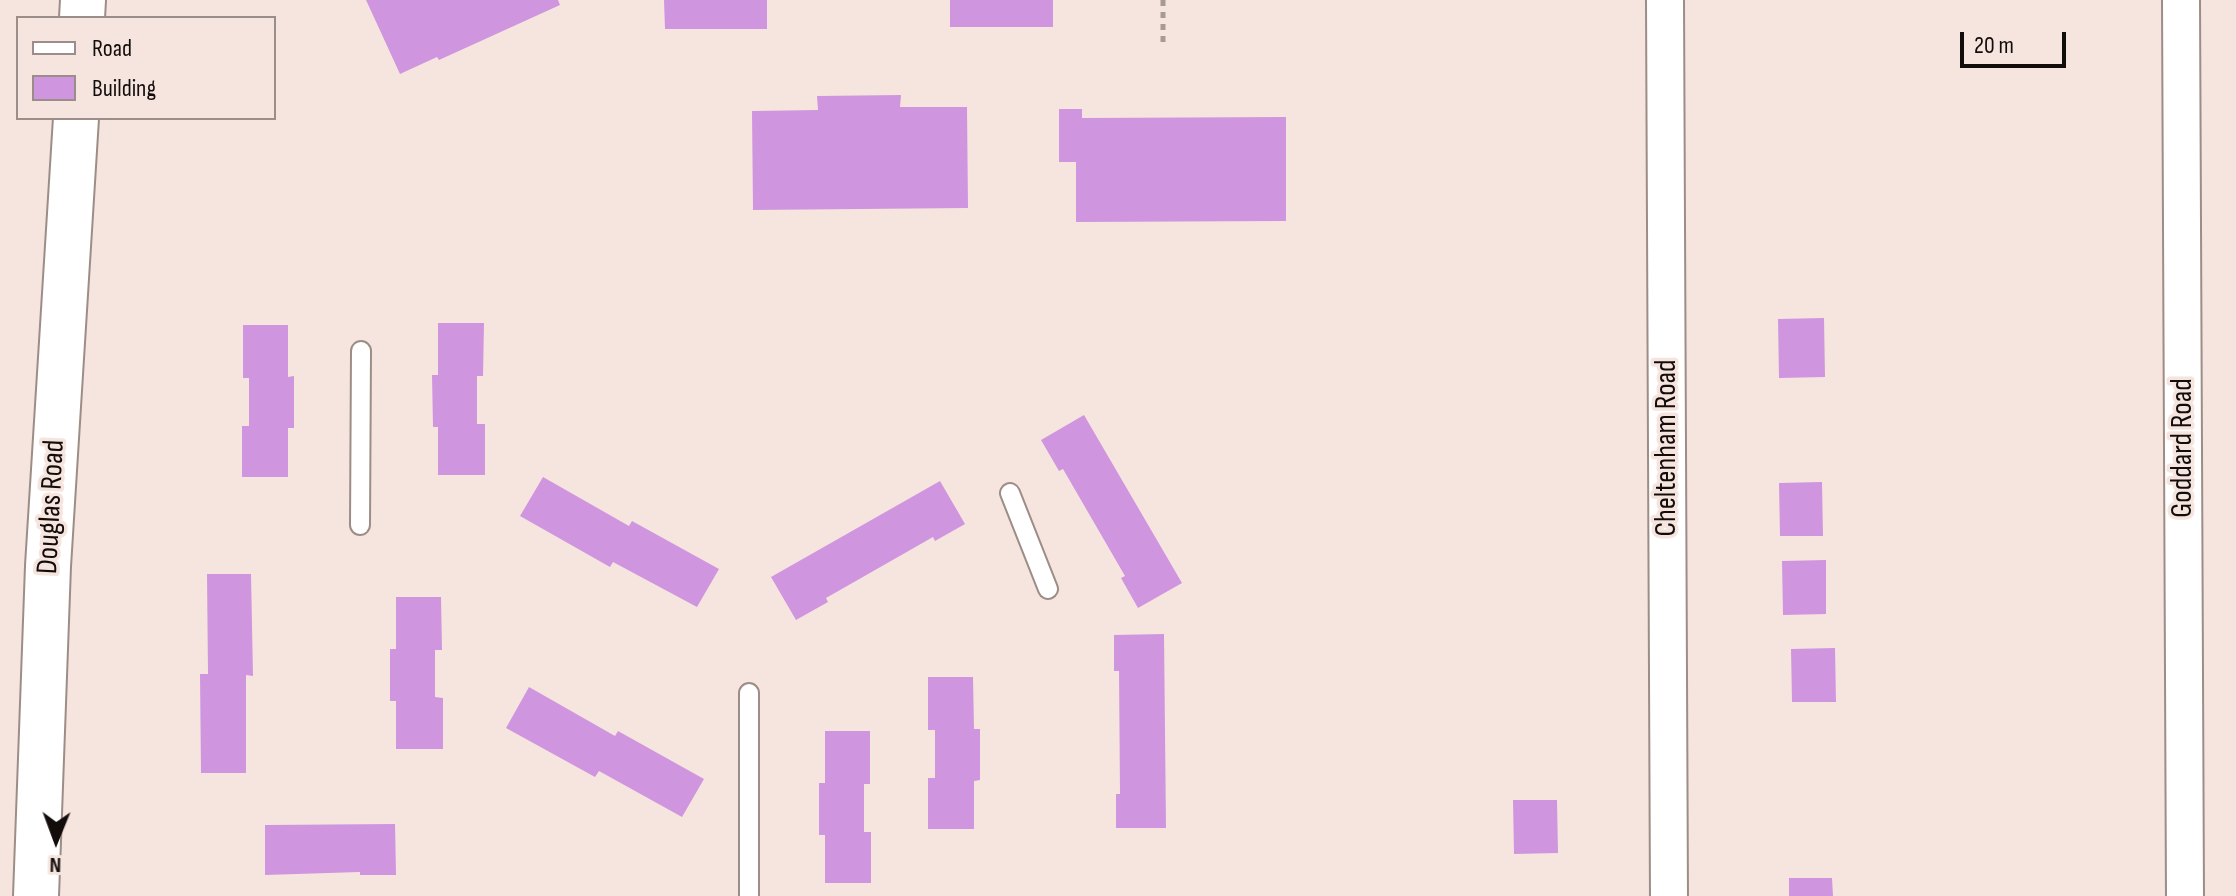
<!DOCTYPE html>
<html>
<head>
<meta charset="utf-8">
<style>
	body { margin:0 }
	#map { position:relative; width:2236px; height:896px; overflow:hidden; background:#f6e5df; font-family:"Sofia Sans Condensed",sans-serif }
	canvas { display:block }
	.legend { position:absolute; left:16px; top:16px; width:260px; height:104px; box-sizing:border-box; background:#f6e5df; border:2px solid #9b8e8a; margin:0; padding:10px 14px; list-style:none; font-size:24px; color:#120c0a }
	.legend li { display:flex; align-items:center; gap:16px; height:40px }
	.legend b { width:40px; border:2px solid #9b8e8a }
	.north { position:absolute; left:16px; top:800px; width:80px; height:80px; -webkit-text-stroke:6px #f6e5df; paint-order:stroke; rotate:181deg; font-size:22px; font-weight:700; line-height:32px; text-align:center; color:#120c0a }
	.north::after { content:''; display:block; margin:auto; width:28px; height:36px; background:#120c0a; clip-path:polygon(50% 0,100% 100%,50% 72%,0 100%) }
	.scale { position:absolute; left:1960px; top:32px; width:106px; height:36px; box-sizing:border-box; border:4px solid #120c0a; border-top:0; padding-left:10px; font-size:24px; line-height:28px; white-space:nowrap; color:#120c0a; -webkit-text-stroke:6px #f6e5df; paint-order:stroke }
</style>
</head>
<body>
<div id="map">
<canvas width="2236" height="896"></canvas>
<ul class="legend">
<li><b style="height:10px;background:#fff"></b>Road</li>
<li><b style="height:22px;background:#d095df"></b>Building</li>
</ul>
<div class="north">N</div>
<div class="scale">20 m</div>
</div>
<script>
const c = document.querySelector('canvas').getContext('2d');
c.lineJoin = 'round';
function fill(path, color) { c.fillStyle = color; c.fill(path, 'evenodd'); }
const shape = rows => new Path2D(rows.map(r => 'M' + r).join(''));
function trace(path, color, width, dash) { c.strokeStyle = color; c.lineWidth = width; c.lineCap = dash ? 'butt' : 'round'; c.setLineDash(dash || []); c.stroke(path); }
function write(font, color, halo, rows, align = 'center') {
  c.font = font + ' "Sofia Sans Condensed",sans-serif'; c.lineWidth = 7; c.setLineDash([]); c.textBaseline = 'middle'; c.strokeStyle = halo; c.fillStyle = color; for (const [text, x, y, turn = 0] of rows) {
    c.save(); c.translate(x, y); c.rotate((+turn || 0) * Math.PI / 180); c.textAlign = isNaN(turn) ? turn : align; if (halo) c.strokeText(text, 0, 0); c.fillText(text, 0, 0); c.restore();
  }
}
fill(shape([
	[366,0,558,0,560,5,439,60,437,57,400,74],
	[664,0,767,0,767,29,665,29],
	[950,0,1053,0,1053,27,950,27],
	[901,95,900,107,967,107,968,208,753,210,752,111,818,110,817,96],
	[1059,109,1082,109,1082,118,1286,117,1286,221,1076,222,1076,162,1059,162],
	[1824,318,1825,377,1779,378,1778,319],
	[438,323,484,323,483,376,477,376,477,424,485,424,485,475,438,475,438,427,433,427,432,375,438,375],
	[243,325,288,325,288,377,294,376,294,428,288,428,288,477,242,477,242,426,249,426,249,378,243,378],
	[1084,415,1182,583,1138,608,1121,578,1125,576,1063,469,1059,471,1041,440],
	[543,477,629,526,632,521,719,569,697,607,613,562,610,567,520,516],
	[940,481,965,524,935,541,933,537,826,598,828,602,796,620,771,577],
	[1822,482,1823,536,1780,536,1779,483],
	[1826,560,1826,614,1783,615,1782,561],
	[207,574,251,574,253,676,246,675,246,773,201,773,200,674,208,674],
	[396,597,441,597,442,650,435,650,435,697,443,698,443,749,396,749,396,701,390,701,390,649,396,649],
	[1164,634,1166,828,1116,828,1116,794,1120,794,1119,671,1114,671,1114,635],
	[1835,648,1836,702,1792,702,1791,649],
	[928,677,973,677,974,729,980,729,980,780,974,781,974,829,928,829,928,778,935,778,935,730,928,730],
	[529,687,615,736,618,731,704,779,682,817,599,771,595,777,506,728],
	[825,731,870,731,870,784,864,784,864,832,871,832,871,883,825,883,825,835,819,835,819,783,825,783],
	[1513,800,1557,800,1558,853,1514,854],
	[395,824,396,875,360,875,360,872,265,875,265,825],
	[1789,878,1832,878,1833,896,1789,896]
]), '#d095df');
const service = shape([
	[1010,493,1048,589],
	[360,525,361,351],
	[749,896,749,693]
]);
const minor = shape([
	[1665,0,1669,896],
	[2181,0,2185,896]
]);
const tertiary = shape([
	[82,18,83,0],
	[36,896,48,566,76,118]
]);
trace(service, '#9d8d87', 22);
trace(minor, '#9d8d87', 40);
trace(tertiary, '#9d8d87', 48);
trace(shape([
	[1163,0,1163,47]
]), '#a79a95', 5, [6, 6]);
trace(service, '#fff', 18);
trace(minor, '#fff', 36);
trace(tertiary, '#fff', 44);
write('30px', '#120c0a', '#f6e5df', [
	["Cheltenham Road",1667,448,-90],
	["Goddard Road",2183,448,-90],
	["Douglas Road",52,507,-87]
]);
</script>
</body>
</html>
